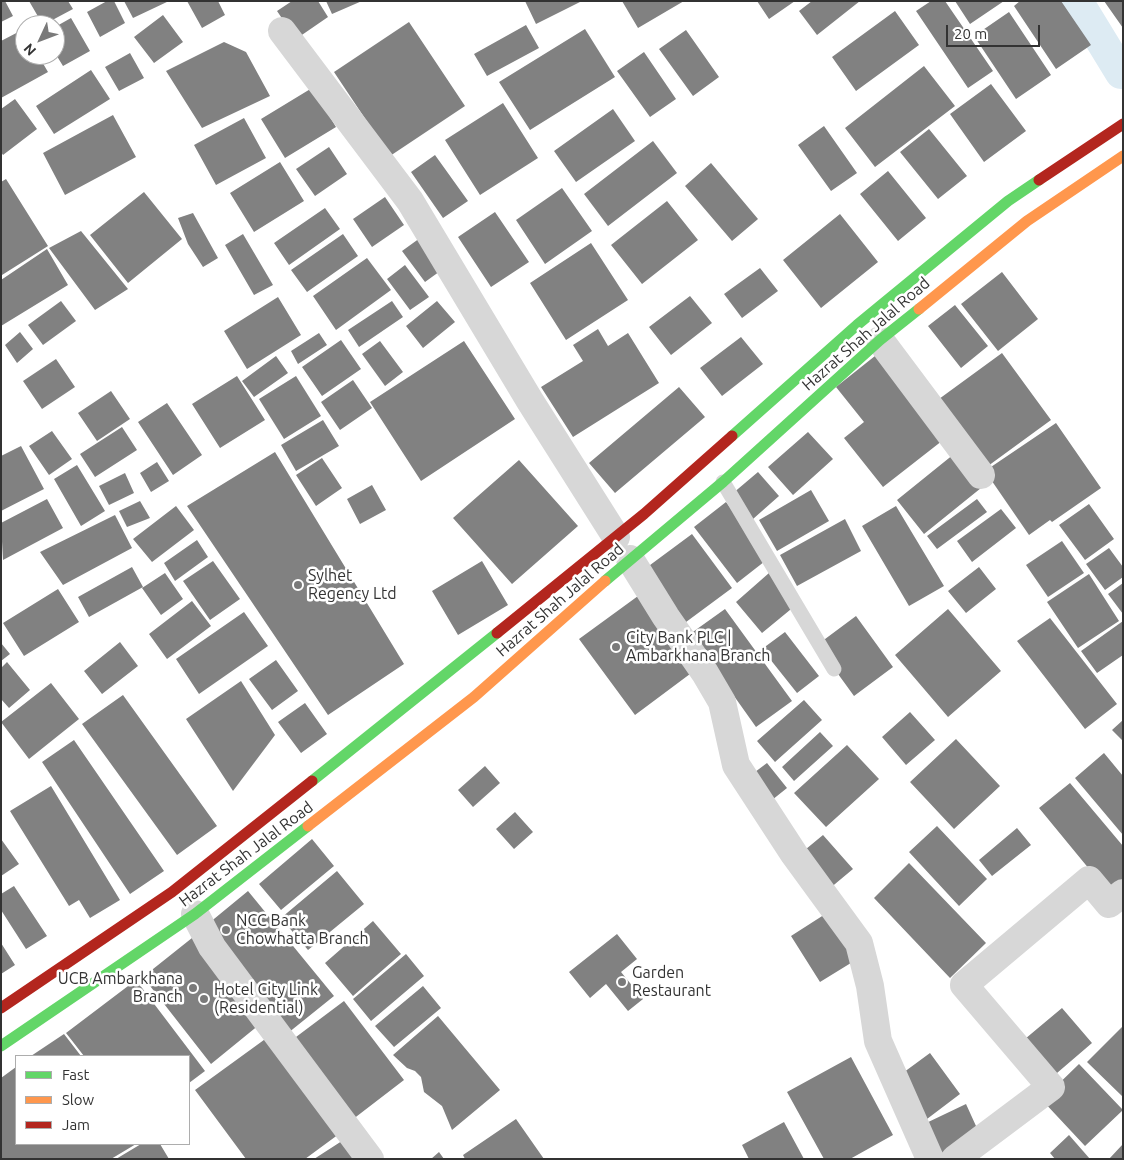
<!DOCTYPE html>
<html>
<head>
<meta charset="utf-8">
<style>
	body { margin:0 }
	#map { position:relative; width:1124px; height:1160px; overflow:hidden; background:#fff; font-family:Ubuntu,sans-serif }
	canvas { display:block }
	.frame { position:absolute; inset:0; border:2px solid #333; pointer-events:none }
	.legend { position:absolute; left:15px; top:1055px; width:175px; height:90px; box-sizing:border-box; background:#fff; border:1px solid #adadad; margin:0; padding:6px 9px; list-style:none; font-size:15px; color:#333 }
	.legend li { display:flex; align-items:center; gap:10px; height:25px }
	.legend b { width:25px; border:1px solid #adadad }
	.north { position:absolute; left:15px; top:15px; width:50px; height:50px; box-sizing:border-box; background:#fff; border:1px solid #adadad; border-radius:50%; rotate:227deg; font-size:14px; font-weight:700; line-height:20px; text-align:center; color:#333 }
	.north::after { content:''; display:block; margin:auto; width:18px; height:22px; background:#7a7a7a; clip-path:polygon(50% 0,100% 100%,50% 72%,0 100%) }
	.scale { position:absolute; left:946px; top:25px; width:94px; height:22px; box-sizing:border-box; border:2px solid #333; border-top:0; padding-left:6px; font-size:15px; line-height:18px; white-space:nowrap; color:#333; -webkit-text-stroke:4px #fff; paint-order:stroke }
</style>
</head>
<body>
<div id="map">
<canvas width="1124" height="1160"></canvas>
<div class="frame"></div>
<ul class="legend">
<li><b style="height:6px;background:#63d668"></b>Fast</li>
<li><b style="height:6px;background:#ff974d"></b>Slow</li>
<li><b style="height:6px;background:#b3261e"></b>Jam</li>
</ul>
<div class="north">N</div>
<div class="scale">20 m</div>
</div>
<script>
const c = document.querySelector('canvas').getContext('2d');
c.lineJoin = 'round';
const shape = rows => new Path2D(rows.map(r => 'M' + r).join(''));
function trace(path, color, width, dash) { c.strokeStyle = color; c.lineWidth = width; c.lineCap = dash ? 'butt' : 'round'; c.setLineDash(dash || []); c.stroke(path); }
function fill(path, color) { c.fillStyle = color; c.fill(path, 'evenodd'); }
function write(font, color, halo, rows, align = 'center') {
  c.font = font + ' Ubuntu,sans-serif'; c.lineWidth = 5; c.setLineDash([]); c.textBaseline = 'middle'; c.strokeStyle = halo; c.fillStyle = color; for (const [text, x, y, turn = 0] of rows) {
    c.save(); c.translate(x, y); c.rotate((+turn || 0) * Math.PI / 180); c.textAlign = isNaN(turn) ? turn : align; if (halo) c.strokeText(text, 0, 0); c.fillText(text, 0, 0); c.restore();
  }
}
trace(shape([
	[1077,1,1121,73]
]), '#ddebf3', 32);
fill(shape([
	[1,1,5,1,13,16,1,22],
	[29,1,68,1,73,9,43,25],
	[107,1,114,1,125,23,100,37,87,12],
	[124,1,169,1,133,18],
	[187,1,218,1,225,15,202,28],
	[292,1,318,1,328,17,296,39,277,11],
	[326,1,362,1,332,14],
	[525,1,582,1,536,24],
	[622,1,684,1,638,28],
	[757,1,795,1,769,19],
	[812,1,860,1,817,35,799,11],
	[931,1,945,1,993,71,968,88,916,11],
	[955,1,1004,1,970,24],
	[1020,1,1061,1,1091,45,1056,69,1014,6],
	[1104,1,1123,1,1123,28],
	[895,11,919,45,856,91,832,57],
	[1009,12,1051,75,1016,99,974,36],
	[163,15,183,42,154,63,134,37],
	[71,18,90,51,63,66,55,53,55,27],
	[409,22,465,106,390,156,334,72],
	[526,25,539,48,487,76,474,54],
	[24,29,25,55,38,55,48,72,1,98,1,41],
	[585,29,615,77,530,130,499,82],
	[686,30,719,77,693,96,659,49],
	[224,42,246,52,270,96,202,128,166,71],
	[644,52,676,99,650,117,617,71],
	[130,53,144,78,119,91,105,67],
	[924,66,955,106,875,167,845,128],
	[91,70,110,99,54,134,36,106],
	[991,84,1026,131,984,162,950,114],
	[312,88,336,127,285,158,261,119],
	[15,99,37,129,3,155,1,152,1,109],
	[503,103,538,158,480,195,445,140],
	[613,109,635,141,576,182,554,151],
	[113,115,136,157,65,195,43,153],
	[244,118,266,158,216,185,194,145],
	[824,126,857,173,831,191,798,145],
	[929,129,967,176,938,199,900,152],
	[653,141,677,173,608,226,584,194],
	[329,147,347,174,315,196,296,169],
	[435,155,468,201,443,218,411,172],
	[280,162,304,201,254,232,230,193],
	[711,163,758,219,732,241,685,186],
	[888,171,926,218,898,241,860,194],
	[6,179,48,246,2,275,1,182],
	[562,188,592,231,545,264,516,220],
	[144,192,182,239,128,283,90,235],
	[385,197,404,225,372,247,353,219],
	[667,201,698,240,642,284,611,245],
	[325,208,340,229,289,265,274,243],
	[495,212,529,262,491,287,458,237],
	[193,213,218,258,203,267,188,244,178,218],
	[840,214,878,262,821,308,783,260],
	[81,231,128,289,95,310,49,248],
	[243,234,273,285,254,295,225,245],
	[343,234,358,256,307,292,291,270],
	[420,238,443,269,425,282,402,251],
	[591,243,628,300,566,340,530,283],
	[47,249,68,285,1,326,1,280],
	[367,258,391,290,336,330,313,296],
	[405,265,429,297,410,310,387,279],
	[760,268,778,291,742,318,724,294],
	[1002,272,1038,319,998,351,961,304],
	[690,296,712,323,671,355,649,327],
	[278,297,301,335,247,369,224,331],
	[61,301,76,321,43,345,28,325],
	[392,301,403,317,359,347,348,330],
	[437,301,455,322,423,348,406,326],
	[955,305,988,346,961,368,928,326],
	[598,329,608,346,628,333,659,383,573,437,541,387,583,361,573,345],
	[20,332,33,349,17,363,5,345],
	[319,333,327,345,298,364,291,351],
	[741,337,763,364,722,396,700,368],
	[341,340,361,369,322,396,302,367],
	[380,341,403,372,385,386,362,354],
	[464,341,515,419,421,481,370,402],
	[880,352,947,437,883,487,844,438,864,422,836,387],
	[1002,353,1051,420,988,466,939,399],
	[276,356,288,373,254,397,242,381],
	[56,359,75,387,42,409,23,381],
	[237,376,265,420,220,448,192,404],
	[296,376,321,416,284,439,259,399],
	[353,380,372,408,340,430,321,402],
	[679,387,705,417,615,493,589,463],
	[111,391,130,419,97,441,78,413],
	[167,403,202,455,173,475,138,422],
	[323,420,339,446,296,471,281,445],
	[1056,423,1101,488,1052,522,1050,520,1029,535,985,471],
	[122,427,137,450,95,477,80,454],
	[52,431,72,459,49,475,29,446],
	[808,432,833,459,793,495,768,467],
	[21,446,44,489,1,511,1,456],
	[275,452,404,664,328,715,187,506],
	[954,454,981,488,924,534,897,500],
	[322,458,342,488,316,506,296,475],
	[519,460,578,526,512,584,453,518],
	[157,462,169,481,151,492,140,473],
	[77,465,105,511,81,526,54,479],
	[758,472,779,496,753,519,732,494],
	[125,473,134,493,109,505,99,486],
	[372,485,386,510,360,524,347,499],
	[811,490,829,521,777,551,759,520],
	[47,499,63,528,3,560,1,523],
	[977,499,987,512,937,549,927,536],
	[140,501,150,518,127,527,119,511],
	[726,502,769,558,737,583,694,527],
	[1089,504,1114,539,1085,560,1059,525],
	[176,506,194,530,152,562,133,539],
	[896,506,944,586,909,606,862,526],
	[1001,509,1016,528,972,562,957,541],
	[115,515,132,548,63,585,40,552],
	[845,519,861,551,797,586,780,555],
	[692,534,732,588,682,625,642,571],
	[197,540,208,557,175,581,164,563],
	[1062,541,1084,573,1048,597,1026,565],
	[1109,548,1123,567,1123,577,1105,590,1086,564],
	[213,561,240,599,210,620,183,581],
	[482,561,508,605,458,635,432,591],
	[132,567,143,587,89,617,78,597],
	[979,567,996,589,966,613,948,591],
	[165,573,183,599,161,615,142,588],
	[769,573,796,605,762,633,736,602],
	[1089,574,1119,621,1078,648,1047,602],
	[1123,583,1123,614,1108,594],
	[58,589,79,622,24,656,3,623],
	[638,596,694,671,635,715,579,639],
	[192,601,211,626,167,659,149,634],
	[725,609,792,701,756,727,690,634],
	[948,609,1001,671,948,717,895,655],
	[244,612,268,646,199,694,176,659],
	[856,616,893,667,854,696,817,645],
	[1050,618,1117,704,1085,729,1017,641],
	[1123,621,1123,655,1097,673,1081,651],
	[785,632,819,676,797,693,762,649],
	[120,642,138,666,102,694,84,671],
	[1,643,10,654,1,661],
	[276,660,298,691,272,710,249,679],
	[7,662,30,690,9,708,1,699,1,668],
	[241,681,275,735,233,791,186,719],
	[51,683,79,719,29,759,1,722],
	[123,695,217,826,177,855,82,724],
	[804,700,822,720,775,762,757,741],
	[305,703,327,734,301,753,278,722],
	[910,712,935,740,906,765,882,737],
	[1123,720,1123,741,1112,730],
	[820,732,833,746,794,781,782,767],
	[956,739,1000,786,954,829,910,782],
	[74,740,164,871,130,894,42,762],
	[847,745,879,779,826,827,794,793],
	[1104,753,1123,776,1123,835,1075,778],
	[767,763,787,788,772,800,751,775],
	[485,766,500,783,473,807,458,790],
	[1070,783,1123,846,1123,890,1113,898,1039,808],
	[51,786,120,900,90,918,79,900,69,906,10,811],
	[515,812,533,832,514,849,496,829],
	[937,826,987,879,959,906,909,852],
	[1017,828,1031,845,992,876,979,860],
	[823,835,853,869,829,889,800,854],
	[1,839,19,864,1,876],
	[312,839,334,866,281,910,259,884],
	[909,863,986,943,950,978,874,898],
	[337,871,364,904,308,950,281,918],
	[14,886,47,936,26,949,1,910,1,894],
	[248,891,334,996,288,1033,203,928],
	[830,911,859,958,820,982,791,936],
	[373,921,401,954,353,996,325,963],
	[197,934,265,1020,211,1064,143,977],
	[617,934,637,959,621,972,643,999,628,1011,606,984,590,998,569,972],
	[1,943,15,965,1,974],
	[406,954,424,976,371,1021,353,999],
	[136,980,205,1071,189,1083,189,1056,84,1056,66,1033],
	[423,986,441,1008,394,1047,375,1026],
	[344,1001,404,1080,348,1123,288,1043],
	[1062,1008,1092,1043,1050,1079,1019,1044],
	[438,1016,500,1090,452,1130,442,1106,424,1092,421,1077,415,1071,407,1068,393,1055],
	[1123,1026,1123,1097,1087,1062],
	[64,1034,81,1056,31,1056],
	[268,1037,339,1134,305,1159,246,1159,195,1090],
	[930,1053,960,1094,927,1119,896,1078],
	[851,1057,893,1135,850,1159,824,1159,787,1092],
	[1079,1064,1123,1110,1085,1146,1042,1100],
	[16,1067,16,1144,136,1144,111,1159,2,1159,1,1078],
	[966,1104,981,1137,938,1157,922,1125],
	[516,1119,544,1159,465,1159,463,1155],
	[784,1122,804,1159,749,1159,742,1145],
	[1069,1135,1090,1159,1055,1159,1050,1153],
	[345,1139,358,1159,314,1159],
	[141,1144,160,1144,169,1159,116,1159],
	[1123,1144,1123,1159,1109,1159],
	[439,1152,444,1159,431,1159]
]), '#818181');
trace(shape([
	[723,482,834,669]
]), '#d7d7d7', 15);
trace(shape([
	[282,31,410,201,530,401,616,537],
	[880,340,981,475],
	[630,559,666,617,705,673,722,702,736,765,794,854,859,943,870,986,878,1041,930,1159],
	[195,914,212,947,370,1159],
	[955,1159,1051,1087,964,985,1089,880,1109,904,1123,893]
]), '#d7d7d7', 28);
trace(shape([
	[732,436,857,325,1008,201,1039,180],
	[605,581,723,482,880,340,919,309],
	[312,781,497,633],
	[1,1046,195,914,308,826]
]), '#63d668', 11);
trace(shape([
	[919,309,1027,221,1123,156],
	[308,826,474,697,605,581]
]), '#ff974d', 11);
trace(shape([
	[1039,180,1123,124],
	[497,633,644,514,732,436],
	[1,1008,172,892,312,781]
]), '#b3261e', 11);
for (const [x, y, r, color] of [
	[298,585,5,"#7a7a7a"],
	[616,647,5,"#7a7a7a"],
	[226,930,5,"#7a7a7a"],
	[622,982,5,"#7a7a7a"],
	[193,988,5,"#7a7a7a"],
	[204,999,5,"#7a7a7a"]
]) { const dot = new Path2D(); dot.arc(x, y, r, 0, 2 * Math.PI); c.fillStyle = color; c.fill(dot); trace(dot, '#fff', 2); }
write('16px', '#333', '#fff', [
	["Hazrat Shah Jalal Road",866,334,-41],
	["Hazrat Shah Jalal Road",560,600,-41],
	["Hazrat Shah Jalal Road",246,854,-37]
]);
write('16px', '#333', '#fff', [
	["Sylhet",308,576],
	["Regency Ltd",308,594],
	["City Bank PLC |",626,638],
	["Ambarkhana Branch",626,656],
	["NCC Bank",236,921],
	["Chowhatta Branch",236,939],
	["Garden",632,973],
	["Restaurant",632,991],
	["UCB Ambarkhana",183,979,"right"],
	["Branch",183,997,"right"],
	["Hotel City Link",214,990],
	["(Residential)",214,1008]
], 'left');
</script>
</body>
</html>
